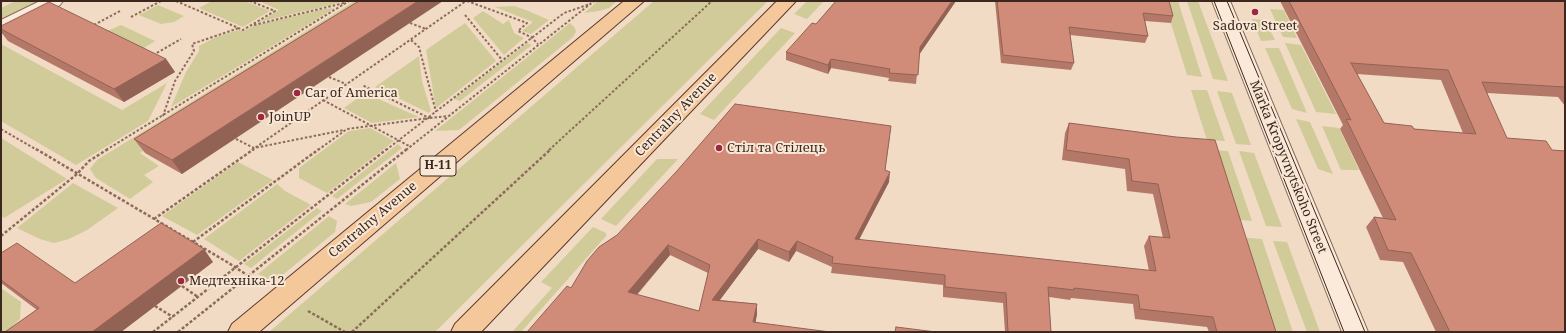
<!DOCTYPE html>
<html>
<head>
<meta charset="utf-8">
<style>
	body { margin:0 }
	#map { position:relative; width:1566px; height:333px; overflow:hidden; background:#f1dbc5; font-family:"Noto Serif",serif }
	canvas { display:block }
	.frame { position:absolute; inset:0; border:2px solid #3c271e; pointer-events:none }
</style>
</head>
<body>
<div id="map">
<canvas width="1566" height="333"></canvas>
<div class="frame"></div>
</div>
<script>
const c = document.querySelector('canvas').getContext('2d');
c.lineJoin = 'round';
function fill(path, color) { c.fillStyle = color; c.fill(path, 'evenodd'); }
const shape = rows => new Path2D(rows.map(r => 'M' + r).join(''));
function trace(path, color, width, dash) { c.strokeStyle = color; c.lineWidth = width; c.lineCap = dash ? 'butt' : 'round'; c.setLineDash(dash || []); c.stroke(path); }
function write(font, color, halo, rows, align = 'center') {
  c.font = font + ' "Noto Serif",serif'; c.lineWidth = 4; c.setLineDash([]); c.textBaseline = 'middle'; c.strokeStyle = halo; c.fillStyle = color; for (const [text, x, y, turn = 0] of rows) {
    c.save(); c.translate(x, y); c.rotate((+turn || 0) * Math.PI / 180); c.textAlign = isNaN(turn) ? turn : align; if (halo) c.strokeText(text, 0, 0); c.fillText(text, 0, 0); c.restore();
  }
}
fill(shape([
	[16,1,40,1,1,20,1,8],
	[212,1,244,1,270,11,243,27,199,8],
	[259,1,342,1,339,3,259,22,279,10],
	[355,1,382,1,140,153,159,166,144,175,153,182,130,199,96,178,90,169,97,160],
	[598,1,617,1,609,8,599,11,584,13],
	[654,1,768,1,435,332,269,332],
	[807,1,824,1,807,19,794,14],
	[1164,1,1178,1,1202,77,1187,75],
	[1187,1,1198,1,1228,81,1213,79],
	[158,5,184,16,174,22,161,24,139,15],
	[514,6,526,10,549,20,531,34,522,31,533,22,495,7],
	[335,8,171,107,186,72,199,51,199,46,216,37,238,30,244,31,253,26,324,9],
	[1270,9,1284,10,1297,38,1283,37],
	[483,11,503,24,509,20,514,33,524,38,504,55,473,18],
	[1252,19,1265,20,1275,40,1261,41],
	[465,23,496,61,436,108,426,50],
	[570,23,575,28,576,32,573,37,459,130,435,131],
	[121,25,155,41,141,50,103,33],
	[781,28,795,33,714,120,700,114],
	[527,43,532,45,460,101,454,99],
	[1285,43,1301,45,1336,114,1316,112],
	[1,44,122,110,167,83,148,121,76,165,1,121],
	[1265,48,1279,48,1307,113,1292,109],
	[419,56,422,81,431,111,429,113,375,87],
	[1191,90,1207,90,1225,141,1207,140],
	[1217,91,1232,93,1251,145,1236,144],
	[365,93,419,117,372,123,344,108],
	[1296,119,1310,122,1333,174,1318,169],
	[1322,126,1339,128,1359,170,1341,170],
	[370,128,394,141,327,193,299,178,299,168,349,131],
	[1,138,67,179,4,218,1,215],
	[398,144,402,148,337,199,332,196],
	[1210,150,1228,151,1252,221,1231,219],
	[1239,151,1254,153,1282,227,1266,226],
	[657,159,678,159,616,226,601,219],
	[238,162,273,180,197,235,162,216],
	[396,163,400,179,371,202,351,206,345,204],
	[73,183,118,208,87,230,69,239,54,243,40,239,17,228],
	[277,184,285,191,311,205,239,261,204,239],
	[317,208,322,211,251,268,244,264],
	[329,216,337,221,335,232,274,282,258,274],
	[593,227,606,233,606,236,521,332,512,332,552,288,541,282],
	[1237,237,1262,239,1293,332,1266,332],
	[1273,241,1287,242,1320,332,1307,332],
	[1,288,21,302,20,319,7,332,1,332]
]), '#d0cb98');
const minor = shape([
	[40,1,63,1,60,5,7,31,1,33,1,20,40,1],
	[1212,1,1230,1,1368,332,1342,332,1212,1]
]);
const primary = shape([
	[624,1,644,1,259,332,228,332,232,324,624,1],
	[777,1,796,1,481,332,451,332,455,324,777,1]
]);
trace(minor, '#8d6b5a', 2);
trace(primary, '#5b3a2e', 2);
trace(shape([
	[176,1,243,30,275,11,250,1],
	[467,1,527,23,518,31,531,37,538,44],
	[465,15,502,60],
	[131,17,161,1],
	[410,23,426,29],
	[94,25,120,11],
	[254,25,344,3],
	[411,40,419,47,436,112],
	[153,55,181,39],
	[329,77,346,84],
	[323,100,411,147],
	[163,116,175,81,194,51,192,44,239,28],
	[430,118,448,116],
	[1,129,37,150],
	[236,139,254,148,344,130],
	[106,150,349,1],
	[252,150,466,1],
	[318,150,347,129,429,118,362,85],
	[386,150,564,13,590,4],
	[406,150,594,1],
	[549,150,712,1]
]), '#8d6b5a', 2, [2.5, 2]);
trace(shape([
	[36,149,227,262,258,282],
	[154,219,254,149],
	[1,236,77,174,89,161,108,149],
	[193,242,319,149],
	[182,286,198,297],
	[155,306,173,317],
	[308,311,345,332],
	[153,332,387,149],
	[178,332,407,149],
	[352,332,551,149]
]), '#8d6b5a', 2.5, [3, 2]);
fill(minor, '#fbead9');
fill(primary, '#f5c89c');
trace(shape([
	[1214,1,1344,332],
	[1227,1,1365,332]
]), '#3c271e', 1);
fill(shape([
	[359,1,182,174,145,153,134,139],
	[836,1,956,1,919,54,916,84,888,81,889,78,831,68,828,74,786,60,786,52,816,24],
	[995,1,1169,1,1173,16,1171,23,1145,21,1148,36,1145,43,1070,35,1074,63,1071,70,1001,63],
	[1280,1,1565,1,1565,106,1558,97,1487,93,1565,332,1436,332,1403,262,1380,260,1366,227,1374,217,1383,218,1340,129,1343,125],
	[1357,74,1441,80,1463,133,1414,129,1384,123],
	[1,26,166,59,175,72,124,102,8,41,1,32],
	[1069,123,1176,137,1276,332,1209,332,1207,327,1135,319,1133,304,1071,298,1070,300,1049,297,1051,332,1005,332,1003,303,943,297,943,285,831,273,832,267,796,251,789,262,758,249,720,300,757,304,757,314,755,322,527,332,571,288,890,136,885,170,889,182,859,240,1149,271,1144,246,1149,236,1163,238,1153,194,1127,191,1125,169,1062,160,1065,133],
	[670,255,708,273,699,311,637,295],
	[1,253,75,283,213,262,121,332,5,332,37,310,1,283]
]), '#b47868');
fill(shape([
	[418,1,443,1,182,174,172,160],
	[952,1,956,1,919,55,920,47],
	[166,59,175,72,124,102,114,89],
	[831,59,831,68,828,74,828,65],
	[890,172,889,182,854,249,855,239],
	[758,239,758,249,713,309,712,300],
	[797,241,796,251,789,262,789,252],
	[668,245,670,255,630,302,628,292],
	[204,249,213,262,121,332,92,332],
	[757,304,757,314,754,332,753,322]
]), '#926255');
const building = shape([
	[359,1,418,1,172,160,134,139,359,1],
	[836,1,952,1,920,47,918,75,889,73,890,69,831,59,828,65,786,52,812,23,816,24,836,1],
	[997,1,1169,1,1173,16,1143,13,1148,36,1069,27,1074,63,1003,55,997,1],
	[1289,1,1565,1,1565,87,1482,82,1507,138,1546,141,1552,150,1565,151,1565,332,1450,332,1411,253,1388,250,1374,217,1396,220,1346,119,1351,120,1289,1],
	[1351,63,1448,70,1476,134,1414,129,1412,126,1384,123,1351,63],
	[49,2,166,59,114,89,1,29,1,26,49,2],
	[735,104,891,126,885,170,890,172,855,239,1156,271,1149,236,1170,238,1158,184,1132,181,1129,159,1066,150,1069,123,1176,137,1215,140,1276,332,1217,332,1213,317,1140,309,1138,295,1074,288,1074,290,1048,287,1051,332,1008,332,1006,293,945,287,945,275,832,263,833,257,797,241,789,252,758,239,712,300,757,304,753,322,830,332,527,332,567,286,571,288,587,261,599,247,617,235,676,172,735,104],
	[668,245,710,265,699,311,628,292,668,245],
	[161,223,204,249,92,332,5,332,39,308,1,280,1,253,17,243,75,283,161,223],
	[896,327,936,332,895,332,896,327]
]);
fill(building, '#d18c79');
trace(building, '#926255', 1);
for (const [x, y, r, color] of [
	[1255,12,4,"#9f263f"],
	[297,93,4,"#9f263f"],
	[261,117,4,"#9f263f"],
	[719,148,4,"#9f263f"],
	[181,281,4,"#9f263f"]
]) { const dot = new Path2D(); dot.arc(x, y, r, 0, 2 * Math.PI); c.fillStyle = color; c.fill(dot); trace(dot, '#f8e7d5', 1.5); }
for (const [x, y, w] of [
	[438,166,36]
]) { const box = new Path2D(); box.roundRect(x - w / 2, y - 10, w, 20, 3); c.fillStyle = '#f8e7d5'; c.fill(box); trace(box, '#3c271e', 1); }
write('bold 12px', '#3c271e', null, [
	["Н-11",438,166]
]);
write('13px', '#3c271e', '#f8e7d5', [
	["Sadova Street",1255,26,"center"],
	["Car of America",305,93],
	["JoinUP",269,117],
	["Стіл та Стілець",727,148],
	["Медтехніка-12",189,281]
], 'left');
write('13px', '#3c271e', '#f8e7d5', [
	["Centralny Avenue",676,115,-46],
	["Marka Kropyvnytskoho Street",1288,167,68],
	["Centralny Avenue",373,220,-40]
]);
</script>
</body>
</html>
